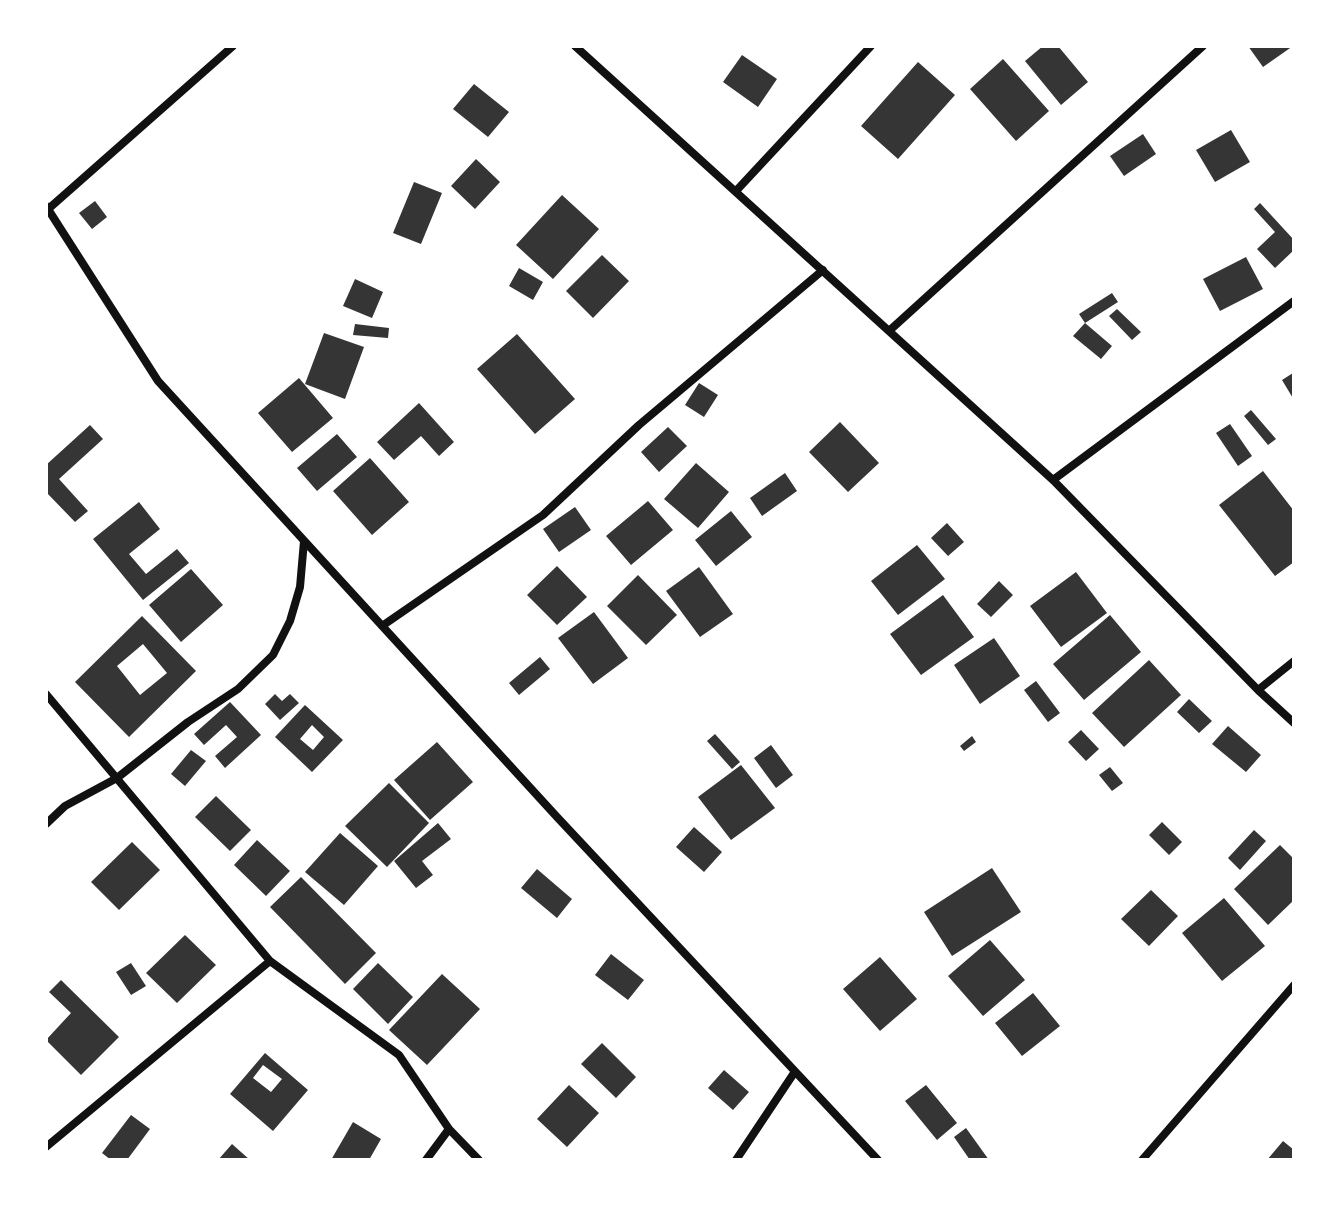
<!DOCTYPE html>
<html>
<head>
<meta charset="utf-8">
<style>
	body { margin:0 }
	#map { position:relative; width:1340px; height:1206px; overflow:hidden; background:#fff; font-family:Inter,sans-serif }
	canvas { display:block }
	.frame { position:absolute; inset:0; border:48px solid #fff; pointer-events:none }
</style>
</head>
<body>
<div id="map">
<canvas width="1340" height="1206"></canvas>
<div class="frame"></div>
</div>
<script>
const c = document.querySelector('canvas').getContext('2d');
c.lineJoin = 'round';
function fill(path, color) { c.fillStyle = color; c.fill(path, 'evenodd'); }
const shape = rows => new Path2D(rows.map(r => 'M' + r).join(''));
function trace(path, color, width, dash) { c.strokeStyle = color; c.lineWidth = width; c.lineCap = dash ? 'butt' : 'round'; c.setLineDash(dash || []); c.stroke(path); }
fill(shape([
	[1043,46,1058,46,1088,82,1061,105,1025,61],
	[1248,46,1293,46,1263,67],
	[742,55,777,79,758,107,723,82],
	[1003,59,1049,111,1016,141,970,89],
	[918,62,955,95,898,159,861,126],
	[474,84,509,112,488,137,453,109],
	[1231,130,1250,162,1215,182,1196,150],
	[1143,134,1156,154,1124,176,1110,156],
	[476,159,500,182,475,209,451,186],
	[414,182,442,193,421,244,393,233],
	[562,195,599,229,553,279,516,245],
	[95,201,107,217,92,229,79,213],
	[1260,203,1294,240,1294,250,1275,268,1257,249,1275,232,1254,209],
	[602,255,629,281,593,318,566,291],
	[1246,257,1263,289,1220,311,1203,279],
	[519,268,543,282,533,300,509,286],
	[355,279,383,292,372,318,343,306],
	[1112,293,1118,302,1085,323,1112,346,1101,359,1073,336,1085,323,1079,314],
	[1117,309,1141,332,1132,340,1109,316],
	[355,324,389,328,388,338,353,335],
	[324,333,364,347,345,399,305,384],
	[517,334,575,399,535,434,477,369],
	[1293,373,1294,375,1294,400,1282,380],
	[299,378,333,418,292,452,258,413],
	[699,383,718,395,704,417,685,405],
	[419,403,454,442,439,456,421,436,394,460,377,442],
	[1251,410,1276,439,1268,445,1244,416],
	[840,422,879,463,848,492,809,452],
	[1230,424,1252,456,1238,466,1216,433],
	[90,425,103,439,59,479,88,511,75,522,46,492,46,465],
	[668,427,687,446,659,472,641,452],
	[337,434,357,457,317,491,297,468],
	[370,458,409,502,372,535,333,491],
	[696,463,729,492,698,528,664,499],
	[1263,471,1294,511,1294,562,1275,576,1219,505],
	[785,473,797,491,762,516,750,498],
	[648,501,673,530,631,565,606,536],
	[139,502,160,529,129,554,146,574,177,549,189,563,143,600,93,539],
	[575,507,591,530,559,552,543,529],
	[731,511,752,537,716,566,695,540],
	[947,523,964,542,948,556,931,538],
	[917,545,945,579,898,615,871,581],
	[557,566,587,597,557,625,527,595],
	[699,567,733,614,700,637,666,591],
	[191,569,223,605,181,642,149,605],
	[1076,572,1107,613,1061,647,1030,606],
	[638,575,677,615,646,645,607,606],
	[999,581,1013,595,991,617,977,604],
	[943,595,974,637,921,675,890,634],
	[594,612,628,658,593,684,558,638],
	[1110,615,1141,652,1084,700,1053,664],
	[142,616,196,671,129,737,75,682],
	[143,644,167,673,140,695,117,666],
	[994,638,1020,676,980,704,954,665],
	[540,657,550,669,519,695,509,683],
	[1149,660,1181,695,1124,747,1092,713],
	[1036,681,1060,713,1048,722,1024,690],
	[275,694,282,701,290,694,299,703,280,720,265,704],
	[1189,699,1212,721,1199,733,1177,712],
	[230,702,261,735,225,768,215,756,237,737,226,725,204,745,194,734],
	[305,705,343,740,312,772,275,737],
	[312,725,324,737,313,750,300,739],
	[1228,726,1261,755,1246,772,1212,744],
	[1081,730,1099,749,1086,761,1068,742],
	[715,734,740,762,732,769,707,741],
	[972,736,976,742,964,751,960,746],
	[437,742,473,782,430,820,394,780],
	[771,745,793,775,776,788,754,758],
	[191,750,206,761,185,786,171,774],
	[741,765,775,808,731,840,698,797],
	[1110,767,1123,783,1112,791,1099,775],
	[389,783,429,823,387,867,345,826],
	[216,796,251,830,230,851,195,817],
	[1162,822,1182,842,1169,855,1149,835],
	[438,823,451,839,422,861,433,875,416,888,394,861],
	[694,827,722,852,704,872,676,847],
	[1254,830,1266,841,1240,870,1228,858],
	[340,833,378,866,344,905,305,872],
	[257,840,290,871,266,896,234,865],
	[132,842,160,870,119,910,91,882],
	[1280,845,1294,859,1294,900,1268,925,1234,889],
	[992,868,1021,912,952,956,924,912],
	[537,869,572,899,557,918,521,888],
	[301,877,376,953,345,984,270,907],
	[1151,890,1178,916,1149,946,1121,919],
	[1224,898,1265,946,1222,981,1182,933],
	[185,935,216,965,177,1003,146,973],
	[990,940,1025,980,983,1016,948,976],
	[611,954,644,980,628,1000,595,975],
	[880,957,917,999,880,1031,843,989],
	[131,963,146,986,131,995,116,972],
	[378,963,413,997,388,1024,353,989],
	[442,974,480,1009,427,1065,389,1030],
	[61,980,119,1037,81,1075,46,1040,71,1013,49,992],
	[1033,993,1060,1026,1022,1056,995,1023],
	[602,1043,636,1077,616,1098,581,1064],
	[265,1053,308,1090,273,1131,230,1094],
	[263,1065,282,1079,271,1092,253,1078],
	[724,1070,749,1092,733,1110,708,1088],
	[569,1085,599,1113,567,1147,537,1119],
	[926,1085,957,1123,937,1140,905,1101],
	[131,1115,150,1129,127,1160,111,1160,102,1153],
	[353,1122,381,1139,369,1160,331,1160],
	[966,1128,989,1160,970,1160,954,1137],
	[1283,1141,1294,1150,1294,1160,1267,1160],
	[232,1144,250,1160,218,1160]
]), '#353535');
trace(shape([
	[575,46,1053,480,1258,690,1294,723],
	[736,191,871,46],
	[46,206,158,381,557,817,878,1160],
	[46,211,233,46],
	[889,331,1203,46],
	[1053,480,1294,301],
	[382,626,543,515,639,425,823,270],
	[1258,690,1294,661],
	[46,694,270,961,46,1147],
	[46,824,65,806,117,778,188,722,238,689,273,655,290,621,300,587,304,541],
	[270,961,399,1055,449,1129,479,1160],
	[426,1160,449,1129],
	[736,1160,794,1073],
	[1142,1160,1294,985]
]), '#111', 8);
</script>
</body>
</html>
